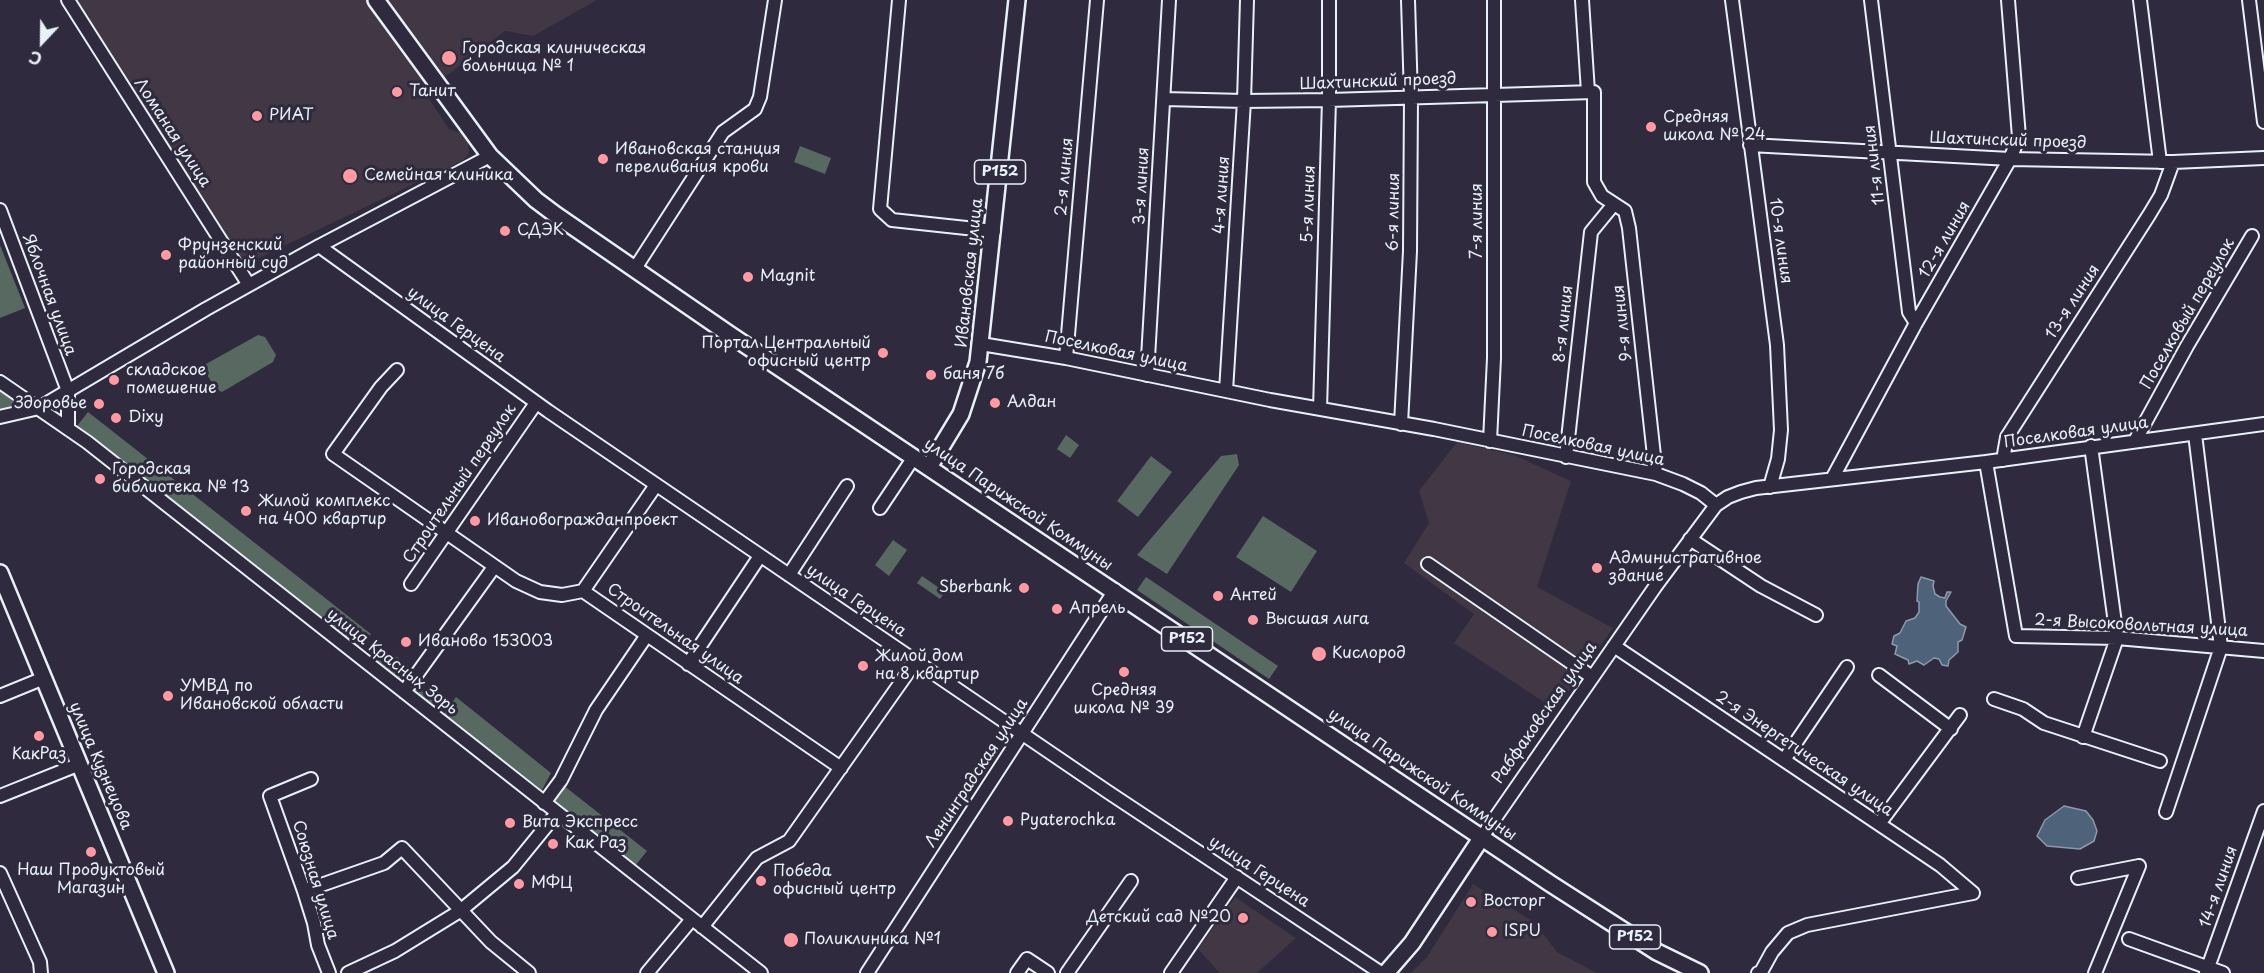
<!DOCTYPE html>
<html>
<head>
<meta charset="utf-8">
<style>
	body { margin:0 }
	#map { position:relative; width:2264px; height:973px; overflow:hidden; background:#2f2a3d; font-family:"Playpen Sans",sans-serif }
	canvas { display:block }
	.north { position:absolute; left:12px; top:12px; width:60px; height:60px; -webkit-text-stroke:4px #2f2a3d; paint-order:stroke; rotate:202deg; font-size:16px; font-weight:700; line-height:24px; text-align:center; color:#e8f1f8 }
	.north::after { content:''; display:block; margin:auto; width:21px; height:27px; background:#e8f1f8; clip-path:polygon(50% 0,100% 100%,50% 72%,0 100%) }
</style>
</head>
<body>
<div id="map">
<canvas width="2264" height="973"></canvas>
<div class="north">С</div>
</div>
<script>
const c = document.querySelector('canvas').getContext('2d');
c.lineJoin = 'round';
function fill(path, color) { c.fillStyle = color; c.fill(path, 'evenodd'); }
const shape = rows => new Path2D(rows.map(r => 'M' + r).join(''));
function trace(path, color, width, dash) { c.strokeStyle = color; c.lineWidth = width; c.lineCap = dash ? 'butt' : 'round'; c.setLineDash(dash || []); c.stroke(path); }
function write(font, color, halo, rows, align = 'center') {
  c.font = font + ' "Playpen Sans",sans-serif'; c.lineWidth = 6; c.setLineDash([]); c.textBaseline = 'middle'; c.strokeStyle = halo; c.fillStyle = color; for (const [text, x, y, turn = 0] of rows) {
    c.save(); c.translate(x, y); c.rotate((+turn || 0) * Math.PI / 180); c.textAlign = isNaN(turn) ? turn : align; if (halo) c.strokeText(text, 0, 0); c.fillText(text, 0, 0); c.restore();
  }
}
fill(shape([
	[69,0,366,0,429,87,429,99,449,129,461,133,468,142,469,154,462,161,238,268],
	[387,0,597,0,533,36,505,31,442,79],
	[1457,442,1514,455,1571,481,1537,587,1613,628,1556,710,1454,643,1474,614,1404,563,1429,523,1419,491],
	[1473,884,1534,922,1557,952,1597,973,1411,973,1427,957],
	[1235,897,1296,938,1257,973,1220,973,1198,949]
]), '#413745');
fill(shape([
	[800,146,831,158,825,174,794,162],
	[0,245,25,308,0,318],
	[258,335,265,337,276,355,273,362,222,392,216,389,204,370,206,364],
	[0,389,24,405,8,416,0,417],
	[88,412,371,634,360,648,77,426],
	[1066,435,1079,445,1070,458,1057,449],
	[1237,454,1239,465,1167,574,1137,555,1221,456],
	[1151,456,1172,472,1138,517,1117,501],
	[1263,516,1317,551,1291,592,1236,557],
	[893,540,907,550,889,576,875,565],
	[922,576,945,592,940,599,917,583],
	[1146,577,1278,666,1269,679,1137,590],
	[392,653,409,667,398,682,373,660],
	[412,680,438,702,433,709,406,687],
	[456,697,551,773,542,790,444,714],
	[563,785,647,851,635,866,551,800]
]), '#586961');
const water = shape([
	[1921,577,1934,581,1933,586,1935,594,1940,597,1945,598,1947,592,1951,592,1946,601,1946,606,1960,624,1966,627,1962,640,1958,642,1958,652,1949,660,1948,666,1942,665,1939,659,1934,658,1924,665,1917,661,1909,664,1908,660,1895,654,1897,646,1892,644,1894,636,1900,633,1906,621,1915,618,1919,612,1919,602,1917,601,1918,584,1921,577],
	[2064,806,2086,811,2093,820,2097,831,2094,841,2080,849,2047,846,2037,836,2045,820,2064,806]
]);
fill(water, '#4e6279');
trace(water, '#8c9bac', 1.5);
const minor = shape([
	[68,0,249,285],
	[899,0,880,209,892,220,994,231],
	[1582,0,1588,92],
	[1732,0,1777,345,1781,430,1778,459,1770,487],
	[1871,0,1909,312,1916,323],
	[2140,0,2160,162],
	[2249,0,2264,122],
	[1164,99,1244,101,1329,100,1594,92,1594,182,1602,196,1625,211,1629,228,1656,474],
	[1750,145,2010,159,2173,162,2264,158],
	[0,210,68,391,68,429],
	[319,246,548,411,1108,792,1381,973],
	[634,270,723,132,755,109,760,97,775,0],
	[981,344,1066,358,1270,400,1434,429,1656,474,1683,484,1701,493,1716,505],
	[1066,358,1097,0],
	[397,370,381,387,333,454,516,581,540,592,562,595,583,591,841,768],
	[1147,375,1169,0],
	[0,382,87,442,761,973],
	[1226,391,1244,101,1247,0],
	[1320,409,1329,100,1329,0],
	[0,417,39,408,206,309,319,246,490,156],
	[1401,424,1410,251,1411,97,1408,0],
	[1490,441,1494,358,1494,0],
	[2135,441,2187,346,2252,236],
	[1566,457,1591,232,1614,204],
	[2003,460,2007,437,2149,215,2161,195,2173,162],
	[1986,462,2016,636,2117,638,2264,651],
	[1832,479,1916,323,2010,159,2019,137,2008,0],
	[880,508,914,457],
	[1690,539,1761,586,1816,615],
	[1428,564,1592,677],
	[789,575,847,486],
	[411,584,536,403],
	[583,591,656,485],
	[1614,646,1940,865,1973,893],
	[688,664,760,556],
	[1879,675,1951,729],
	[404,692,494,567],
	[0,696,44,678],
	[1994,699,2023,709,2044,723,2160,761],
	[2083,737,2117,638,2091,446],
	[1784,760,1847,667],
	[311,779,270,796,304,891,314,923,318,945,329,973],
	[0,796,80,764],
	[544,803,561,780,596,710,647,635],
	[2166,812,2221,647,2195,434],
	[1879,824,1960,715],
	[1482,837,1655,587,1716,505,1728,497,1741,492,1756,488,1986,462,2264,424],
	[0,873,40,962,41,973],
	[2078,878,2139,866],
	[304,891,384,863,402,848,491,942,529,973],
	[702,927,757,858,789,841,916,661],
	[2129,939,2223,973],
	[348,973,395,951,460,911,513,867,557,813],
	[647,973,692,919],
	[867,973,1115,590],
	[1017,973,1027,959,1048,973],
	[1067,973,1131,881],
	[1171,973,1237,877],
	[1758,973,1761,972,1772,952,1788,933,1807,925,1973,893],
	[2095,973,2139,866],
	[2206,973,2264,811]
]);
const major = shape([
	[376,0,490,156,536,200,556,215,729,334,1551,884,1657,952,1700,973],
	[929,467,961,414,978,362,1017,0],
	[0,573,166,973],
	[1386,973,1412,943,1482,837]
]);
trace(minor, '#e8f1f8', 16);
trace(major, '#e8f1f8', 20);
trace(minor, '#2f2a3d', 12);
trace(major, '#2f2a3d', 15);
for (const [x, y, r, color] of [
	[449,58,8,"#ff9aa2"],
	[397,92,6,"#ff9aa2"],
	[257,116,6,"#ff9aa2"],
	[1651,127,6,"#ff9aa2"],
	[603,159,6,"#ff9aa2"],
	[350,176,8,"#ff9aa2"],
	[505,231,6,"#ff9aa2"],
	[166,255,6,"#ff9aa2"],
	[748,277,6,"#ff9aa2"],
	[883,353,6,"#ff9aa2"],
	[931,375,6,"#ff9aa2"],
	[114,380,6,"#ff9aa2"],
	[995,403,6,"#ff9aa2"],
	[99,404,6,"#ff9aa2"],
	[116,418,6,"#ff9aa2"],
	[100,479,6,"#ff9aa2"],
	[246,511,6,"#ff9aa2"],
	[475,521,6,"#ff9aa2"],
	[1597,568,6,"#ff9aa2"],
	[1024,588,6,"#ff9aa2"],
	[1218,596,6,"#ff9aa2"],
	[1057,609,6,"#ff9aa2"],
	[1253,620,6,"#ff9aa2"],
	[406,642,6,"#ff9aa2"],
	[1319,654,8,"#ff9aa2"],
	[863,666,6,"#ff9aa2"],
	[1124,672,6,"#ff9aa2"],
	[168,696,6,"#ff9aa2"],
	[39,736,6,"#ff9aa2"],
	[1008,821,6,"#ff9aa2"],
	[510,823,6,"#ff9aa2"],
	[553,844,6,"#ff9aa2"],
	[91,852,6,"#ff9aa2"],
	[761,881,6,"#ff9aa2"],
	[519,884,6,"#ff9aa2"],
	[1471,902,6,"#ff9aa2"],
	[1243,918,6,"#ff9aa2"],
	[1492,932,6,"#ff9aa2"],
	[791,940,8,"#ff9aa2"]
]) { const dot = new Path2D(); dot.arc(x, y, r, 0, 2 * Math.PI); c.fillStyle = color; c.fill(dot); trace(dot, '#2f2a3d', 2); }
for (const [x, y, w] of [
	[1000,172,51],
	[1187,639,51],
	[1635,937,51]
]) { const box = new Path2D(); box.roundRect(x - w / 2, y - 12, w, 24, 4.5); c.fillStyle = '#2f2a3d'; c.fill(box); trace(box, '#e8f1f8', 1.5); }
write('bold 15px', '#e8f1f8', null, [
	["Р152",1000,172],
	["Р152",1187,639],
	["Р152",1635,937]
]);
write('16px', '#e8f1f8', '#2f2a3d', [
	["Городская клиническая",462,49],
	["больница № 1",462,67],
	["Танит",409,92],
	["РИАТ",269,116],
	["Средняя",1663,118],
	["школа № 24",1663,136],
	["Ивановская станция",615,150],
	["переливания крови",615,168],
	["Семейная клиника",364,176],
	["СДЭК",517,231],
	["Фрунзенский",178,246],
	["районный суд",178,264],
	["Magnit",760,277],
	["Портал Центральный",871,344,"right"],
	["офисный центр",871,362,"right"],
	["складское",126,371],
	["помешение",126,389],
	["баня 7б",943,375],
	["Алдан",1007,403],
	["Здоровье",87,404,"right"],
	["Dixy",128,418],
	["Городская",112,470],
	["библиотека № 13",112,488],
	["Жилой комплекс",258,502],
	["на 400 квартир",258,520],
	["Ивановогражданпроект",487,521],
	["Административное",1609,559],
	["здание",1609,577],
	["Sberbank",1012,588,"right"],
	["Антей",1230,596],
	["Апрель",1069,609],
	["Высшая лига",1265,620],
	["Иваново 153003",418,642],
	["Кислород",1332,654],
	["Жилой дом",875,657],
	["на 8 квартир",875,675],
	["УМВД по",180,687],
	["Ивановской области",180,705],
	["Средняя",1124,691,"center"],
	["школа № 39",1124,709,"center"],
	["КакРаз",39,755,"center"],
	["Pyaterochka",1020,821],
	["Вита Экспресс",522,823],
	["Как Раз",565,844],
	["Наш Продуктовый",91,871,"center"],
	["Магазин",91,889,"center"],
	["Победа",773,872],
	["офисный центр",773,890],
	["МФЦ",531,884],
	["Восторг",1483,902],
	["Детский сад №20",1231,918,"right"],
	["ISPU",1504,932],
	["Поликлиника №1",804,940]
], 'left');
write('16px', '#e8f1f8', '#2f2a3d', [
	["Шахтинский проезд",1378,82,-2],
	["Ломаная улица",172,133,57],
	["Шахтинский проезд",2008,141,2],
	["11-я линия",1875,165,-97],
	["2-я линия",1065,177,-85],
	["3-я линия",1142,186,-87],
	["4-я линия",1222,195,-86],
	["5-я линия",1309,204,-88],
	["6-я линия",1394,212,-89],
	["7-я линия",1478,221,-90],
	["12-я линия",1945,240,-60],
	["10-я линия",1780,241,82],
	["Ивановская улица",970,273,-84],
	["Яблочная улица",49,295,70],
	["13-я линия",2073,302,-57],
	["Поселковый переулок",2188,314,-60],
	["9-я линия",1623,323,-96],
	["8-я линия",1564,324,-84],
	["улица Герцена",456,325,36],
	["Поселковая улица",1116,352,12],
	["Поселковая улица",2076,433,-8],
	["Поселковая улица",1593,446,12],
	["Строительный переулок",460,484,-56],
	["улица Парижской Коммуны",1018,505,34],
	["улица Герцена",856,601,34],
	["2-я Высоковольтная улица",2141,626,3],
	["Строительная улица",675,634,35],
	["улица Красных Зорь",392,662,38],
	["Рабфаковская улица",1545,713,-55],
	["2-я Энергетическая улица",1804,754,34],
	["улица Кузнецова",100,766,67],
	["Ленинградская улица",977,773,-57],
	["улица Парижской Коммуны",1422,775,34],
	["улица Герцена",1259,872,33],
	["Союзная улица",315,880,73],
	["14-я линия",2219,887,-71]
]);
</script>
</body>
</html>
